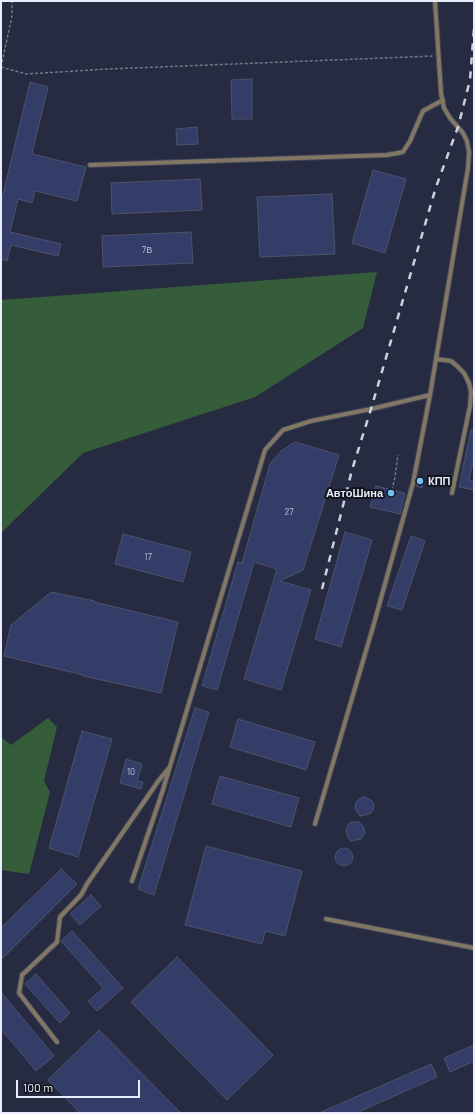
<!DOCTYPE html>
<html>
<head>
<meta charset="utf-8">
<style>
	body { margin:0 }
	#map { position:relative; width:475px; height:1114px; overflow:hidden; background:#262b41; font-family:Barlow,sans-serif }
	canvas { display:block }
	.frame { position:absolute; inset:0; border:2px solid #e8edfb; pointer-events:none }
	.scale { position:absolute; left:16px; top:1080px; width:124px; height:18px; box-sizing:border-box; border:2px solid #e8edfb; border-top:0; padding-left:5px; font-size:12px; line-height:14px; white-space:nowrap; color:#e8edfb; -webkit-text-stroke:3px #12151e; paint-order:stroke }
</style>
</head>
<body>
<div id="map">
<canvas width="475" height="1114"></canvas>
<div class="frame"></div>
<div class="scale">100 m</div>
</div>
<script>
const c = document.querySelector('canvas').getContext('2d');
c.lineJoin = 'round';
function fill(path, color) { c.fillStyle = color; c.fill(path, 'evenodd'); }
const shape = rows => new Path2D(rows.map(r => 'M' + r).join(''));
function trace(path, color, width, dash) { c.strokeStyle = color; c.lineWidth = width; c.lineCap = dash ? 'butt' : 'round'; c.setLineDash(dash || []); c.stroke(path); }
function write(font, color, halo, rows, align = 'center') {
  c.font = font + ' Barlow,sans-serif'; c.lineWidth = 4; c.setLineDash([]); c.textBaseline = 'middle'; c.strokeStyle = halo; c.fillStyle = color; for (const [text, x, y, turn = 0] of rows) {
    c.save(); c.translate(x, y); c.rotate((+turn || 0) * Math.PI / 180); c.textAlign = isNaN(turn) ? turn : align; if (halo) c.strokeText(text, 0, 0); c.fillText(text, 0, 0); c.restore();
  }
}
fill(shape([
	[377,272,363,328,255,397,83,453,1,533,1,300],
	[48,718,57,727,44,781,50,792,29,874,1,870,1,737,11,745]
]), '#365d3a');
const building = shape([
	[252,79,252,119,232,119,231,80,252,79],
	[30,82,48,87,32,154,86,167,77,201,35,191,32,203,18,199,10,232,61,244,58,256,11,245,7,261,1,259,1,203,30,82],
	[197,127,198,144,177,145,176,129,197,127],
	[373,170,406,179,385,253,352,243,373,170],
	[200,179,202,210,112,214,111,183,200,179],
	[332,194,335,254,260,257,257,197,332,194],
	[191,232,193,263,103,267,102,236,191,232],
	[471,430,474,430,474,458,469,480,474,481,474,490,459,487,471,430],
	[295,442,339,455,303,570,280,581,311,590,281,690,244,679,277,569,254,562,217,690,202,686,238,562,242,563,270,464,281,451,295,442],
	[418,477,424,479,422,488,416,486,418,477],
	[376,486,405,493,400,514,370,507,376,486],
	[345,532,372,540,341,647,315,639,345,532],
	[123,534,191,552,183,582,115,564,123,534],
	[411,536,425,541,402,610,387,606,411,536],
	[51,592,95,601,94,602,178,622,161,693,83,676,83,675,4,656,11,625,51,592],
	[195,708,209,712,154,895,138,889,195,708],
	[238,719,315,742,306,770,230,747,238,719],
	[82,731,112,739,78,857,49,848,82,731],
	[126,759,142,764,137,781,143,782,141,789,120,783,126,759],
	[220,776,299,798,291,827,212,804,220,776],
	[363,797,366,797,372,801,374,804,374,809,370,814,360,816,356,810,355,804,357,801,363,797],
	[353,822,359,822,363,826,364,829,365,833,361,839,351,841,347,836,346,829,350,823,353,822],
	[206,846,302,871,285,936,265,931,262,944,185,925,206,846],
	'335 857a9 9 0 1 1 18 0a9 9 0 1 1-18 0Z',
	[61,869,77,884,1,960,1,928,61,869],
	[91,895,101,906,80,925,70,914,91,895],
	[72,931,123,988,97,1011,88,1001,103,988,61,941,72,931],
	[177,957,273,1055,227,1100,131,1002,177,957],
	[36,974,70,1013,60,1023,25,984,36,974],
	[1,992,54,1056,36,1071,1,1029,1,992],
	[99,1030,181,1113,80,1113,48,1080,99,1030],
	[474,1045,474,1061,450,1072,444,1058,474,1045],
	[431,1064,437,1077,356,1113,319,1113,431,1064]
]);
fill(building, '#333d67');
trace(building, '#4c536b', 1);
const lane = shape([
	[90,165,387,155,403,152,410,141,423,111,443,100],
	[436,359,451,361,457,366,464,373,469,383,471,392,470,406,452,493],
	[315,824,373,627,413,483,430,395],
	[132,881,162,793,265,450,283,430,311,421,371,409,430,395,468,168,469,152,467,141,463,133,450,118,444,108,441,93,435,1],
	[326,919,474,948],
	[57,1042,19,993,22,975,57,942,60,917,81,895,87,884,159,780,169,768]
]);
trace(lane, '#41465b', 6);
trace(shape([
	[1,67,26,74,108,69,434,56],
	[1,67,12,16,12,1],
	[392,490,395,477,398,455]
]), '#72778a', 1.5, [3, 2]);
trace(lane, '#827763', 4);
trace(shape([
	[322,589,352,470,371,409,436,187,458,127,470,80,474,28]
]), '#ccd1e0', 2.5, [7, 7]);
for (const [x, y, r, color] of [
	[420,481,4,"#75c0f6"],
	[391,493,4,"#75c0f6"]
]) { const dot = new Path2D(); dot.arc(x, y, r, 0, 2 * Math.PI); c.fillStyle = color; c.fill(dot); trace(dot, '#12151e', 1.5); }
write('9px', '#bbc1d6', null, [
	["7В",147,250],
	["27",289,512],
	["17",148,557],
	["10",131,772]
]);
write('bold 11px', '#e8edfb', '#12151e', [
	["КПП",428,481],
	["АвтоШина",383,493,"right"]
], 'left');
</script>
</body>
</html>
